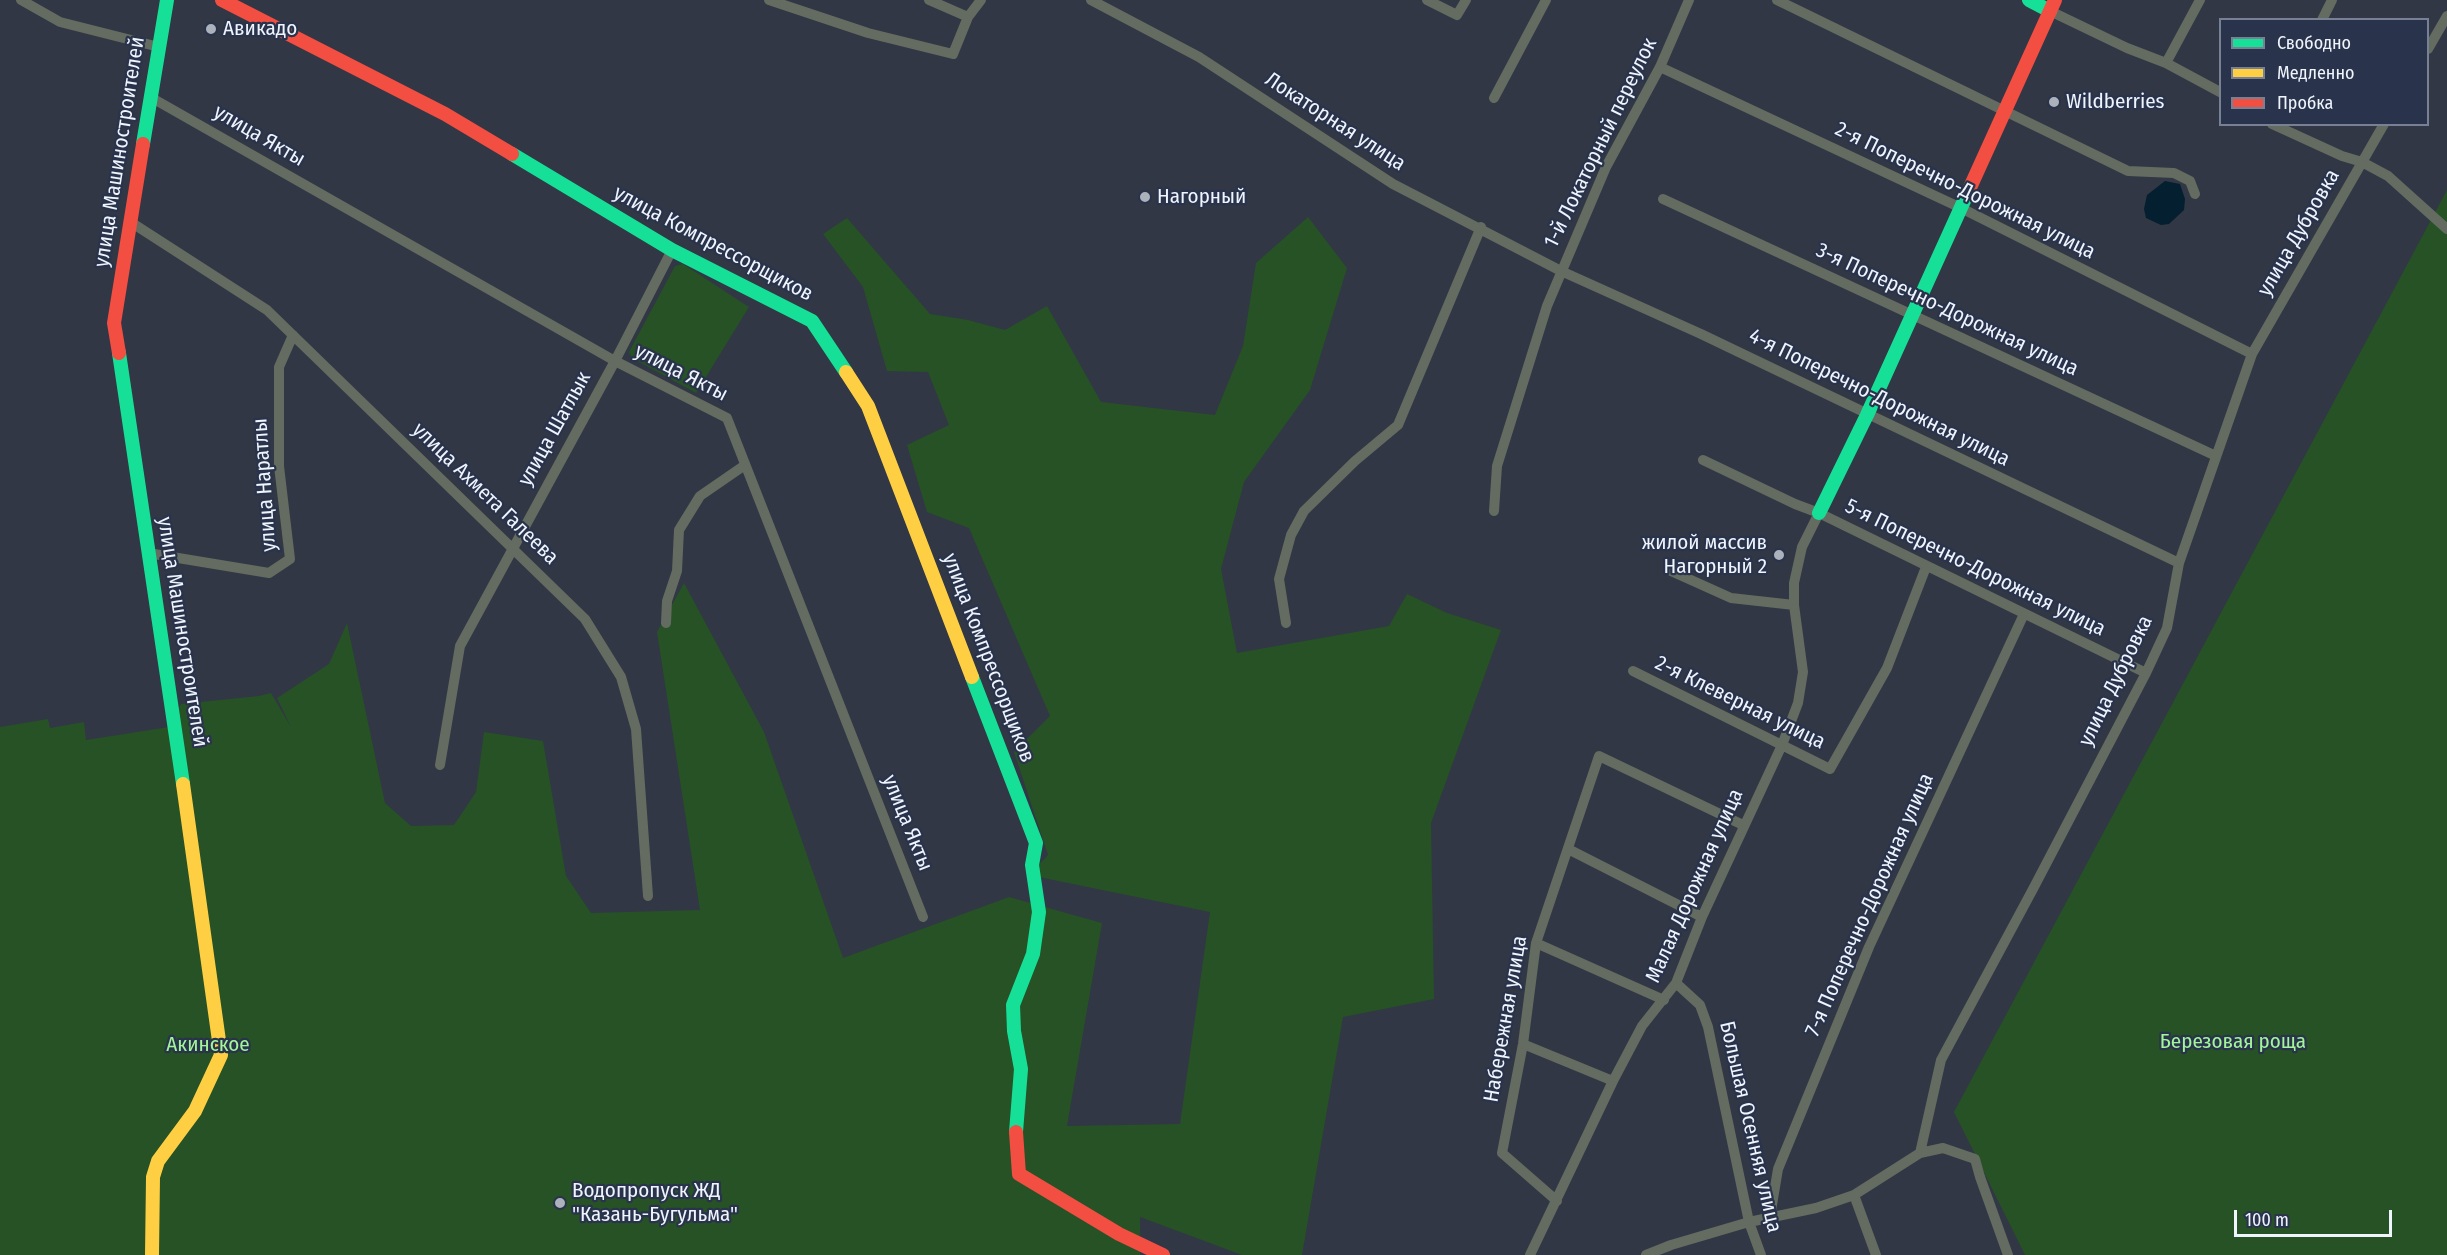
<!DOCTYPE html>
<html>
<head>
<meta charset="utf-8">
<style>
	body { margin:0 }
	#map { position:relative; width:2447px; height:1255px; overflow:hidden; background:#313744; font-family:"Fira Sans Condensed",sans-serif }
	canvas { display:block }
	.legend { position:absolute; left:2219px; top:18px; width:210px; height:108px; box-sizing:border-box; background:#29344c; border:2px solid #788193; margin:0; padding:8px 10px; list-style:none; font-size:18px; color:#eff4fd }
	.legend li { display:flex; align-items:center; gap:12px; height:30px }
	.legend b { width:30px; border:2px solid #788193 }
	.scale { position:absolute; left:2234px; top:1210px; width:158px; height:27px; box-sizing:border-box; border:3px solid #eff4fd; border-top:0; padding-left:8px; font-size:18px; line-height:21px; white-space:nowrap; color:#eff4fd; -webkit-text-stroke:4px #29344c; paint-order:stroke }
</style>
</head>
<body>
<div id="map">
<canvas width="2447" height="1255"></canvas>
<ul class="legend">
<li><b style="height:8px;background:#16e098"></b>Свободно</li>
<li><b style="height:8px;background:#ffcf43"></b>Медленно</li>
<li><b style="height:8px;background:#f24e42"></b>Пробка</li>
</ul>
<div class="scale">100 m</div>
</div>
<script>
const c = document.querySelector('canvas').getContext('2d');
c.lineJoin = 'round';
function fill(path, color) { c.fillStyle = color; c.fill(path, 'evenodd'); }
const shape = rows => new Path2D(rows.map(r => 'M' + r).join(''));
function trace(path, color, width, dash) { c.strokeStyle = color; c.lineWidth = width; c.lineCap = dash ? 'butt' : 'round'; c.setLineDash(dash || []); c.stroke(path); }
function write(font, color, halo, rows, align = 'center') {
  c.font = font + ' "Fira Sans Condensed",sans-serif'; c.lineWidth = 4.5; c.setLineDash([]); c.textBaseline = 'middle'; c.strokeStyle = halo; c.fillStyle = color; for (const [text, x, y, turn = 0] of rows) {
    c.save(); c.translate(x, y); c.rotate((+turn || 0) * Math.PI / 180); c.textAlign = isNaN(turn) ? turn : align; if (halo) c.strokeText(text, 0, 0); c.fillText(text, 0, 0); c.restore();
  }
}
fill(shape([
	[2447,190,2447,1255,2025,1255,1954,1112],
	[1308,217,1347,268,1310,390,1244,482,1221,569,1237,653,1389,626,1407,594,1447,613,1501,630,1431,823,1434,999,1343,1017,1302,1255,1242,1255,1140,1217,1140,1255,0,1255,0,727,48,719,50,728,84,722,86,740,169,727,181,704,259,696,271,693,291,727,277,698,329,664,347,623,385,803,411,826,454,825,476,792,484,732,543,741,566,876,591,913,700,910,657,632,684,583,764,732,843,958,1009,897,1102,923,1067,1126,1180,1124,1210,912,1029,875,1048,855,1014,752,1050,716,969,528,927,512,907,445,949,425,928,372,887,371,863,287,823,234,847,218,930,314,968,320,1005,330,1047,306,1101,402,1215,415,1243,346,1256,263],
	[683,264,749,307,696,393,632,358,629,352,675,266]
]), '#275226');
fill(shape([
	[2165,181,2180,184,2185,199,2184,210,2169,224,2161,225,2146,218,2144,209,2147,195]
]), '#041f2f');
trace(shape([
	[21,0,60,22,159,47],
	[769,0,868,33,953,54,968,17,981,0],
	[929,0,968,17],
	[1091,0,1199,57,1393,184,1561,271,1701,334,2179,563],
	[1427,0,1457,15,1466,0],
	[1777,0,2128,171,2174,173,2190,181,2195,194],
	[2050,11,2127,48,2166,63,2220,92],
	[2322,20,2332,0],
	[2428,49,2447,16],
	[2166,63,2200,0],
	[1660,67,1961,208,2252,354],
	[152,98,615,361,727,418,923,917],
	[1494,98,1546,0],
	[2272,124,2342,156,2362,162,2388,176,2447,229],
	[1663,199,2216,456],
	[129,221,267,310,585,619,621,677,636,729,648,896],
	[1703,460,1795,504,1819,513,2146,673],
	[1494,511,1497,466,1547,306,1606,167,1660,67,1689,0],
	[148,553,269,573,290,559,279,466,279,367,293,335],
	[1671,571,1731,598,1794,605],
	[666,623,667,601,677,571,679,530,700,496,745,465],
	[1286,623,1279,579,1291,535,1304,511,1355,461,1398,425,1481,227],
	[1633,671,1830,769,1887,668,1926,567],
	[440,765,460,646,615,361,672,250],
	[1568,849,1702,917],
	[1536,943,1664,1000],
	[1676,983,1700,1005,1708,1027,1749,1222,1761,1255],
	[1523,1044,1613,1081],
	[1920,1153,1941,1060,2033,889,2146,673,2167,628,2179,563,2252,354,2384,124],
	[1854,1195,1876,1255],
	[1557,1201,1502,1153,1523,1044,1536,943,1599,756,1743,825],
	[1770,1217,1778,1169,1869,947,2024,614],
	[1530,1255,1613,1081,1642,1026,1676,983,1702,917,1782,745,1798,703,1803,672,1794,605,1794,583,1802,547,1819,513],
	[1646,1255,1671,1245,1749,1222,1816,1208,1854,1195,1920,1153,1943,1148,1975,1159,1980,1177,2008,1255]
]), '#646b60', 10);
trace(shape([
	[2029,0,2050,11],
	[143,144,167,0],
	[512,154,672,250,812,321,846,372],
	[119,353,183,784],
	[1819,513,1867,415,1968,192],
	[972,677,1036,843,1032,865,1039,912,1033,954,1013,1005,1014,1031,1021,1069,1016,1132]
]), '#16e098', 14);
trace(shape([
	[846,372,868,406,972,677],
	[152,1255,153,1177,158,1161,195,1111,221,1055,183,784]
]), '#ffcf43', 14);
trace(shape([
	[222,0,445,114,512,154],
	[1968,192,2055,0],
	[119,353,114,323,143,144],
	[1016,1132,1019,1174,1119,1234,1163,1255]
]), '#f24e42', 14);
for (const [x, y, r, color] of [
	[211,29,6,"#acb2bc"],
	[2054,102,6,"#acb2bc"],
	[1145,197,6,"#acb2bc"],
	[1779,555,6,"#acb2bc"],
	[560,1203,6,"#acb2bc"]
]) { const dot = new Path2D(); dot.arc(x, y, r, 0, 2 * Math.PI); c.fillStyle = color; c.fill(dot); trace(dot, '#29344c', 2); }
write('21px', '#eff4fd', '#29344c', [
	["Авикадо",223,29],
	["Wildberries",2066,102],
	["Нагорный",1157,197],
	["жилой массив",1767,543,"right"],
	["Нагорный 2",1767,567,"right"],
	["Водопропуск ЖД",572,1191],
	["\"Казань-Бугульма\"",572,1215]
], 'left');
write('21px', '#eff4fd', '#29344c', [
	["Локаторная улица",1335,122,33],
	["улица Якты",259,136,30],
	["1-й Локаторный переулок",1601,143,-64],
	["улица Машиностроителей",120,152,-81],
	["2-я Поперечно-Дорожная улица",1965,191,26],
	["улица Дубровка",2299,233,-60],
	["улица Компрессорщиков",713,244,28],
	["3-я Поперечно-Дорожная улица",1947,310,25],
	["улица Якты",681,373,27],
	["4-я Поперечно-Дорожная улица",1879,398,26],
	["улица Шатлык",555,429,-61],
	["улица Наратлы",265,485,-94],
	["улица Ахмета Галеева",485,494,44],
	["5-я Поперечно-Дорожная улица",1975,568,26],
	["улица Машиностроителей",182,632,81],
	["улица Компрессорщиков",988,658,69],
	["улица Дубровка",2116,681,-64],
	["2-я Клеверная улица",1740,703,26],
	["улица Якты",907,823,68],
	["Малая Дорожная улица",1695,886,-66],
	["7-я Поперечно-Дорожная улица",1870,905,-66],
	["Набережная улица",1506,1019,-80],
	["Большая Осенняя улица",1750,1127,77]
]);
write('21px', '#a2f598', '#29344c', [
	["Березовая роща",2233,1042],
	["Акинское",208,1045]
]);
</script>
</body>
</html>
